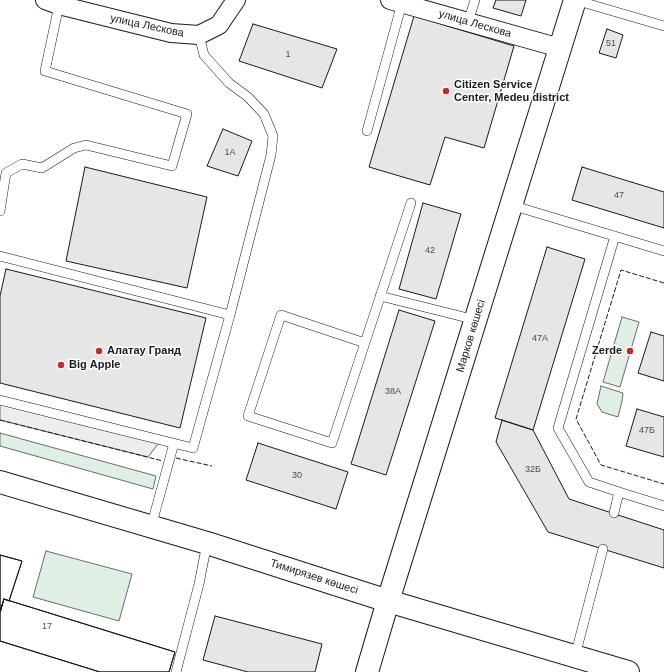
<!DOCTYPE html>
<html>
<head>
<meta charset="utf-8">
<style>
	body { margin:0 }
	canvas { display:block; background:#fff }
</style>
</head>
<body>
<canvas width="664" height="672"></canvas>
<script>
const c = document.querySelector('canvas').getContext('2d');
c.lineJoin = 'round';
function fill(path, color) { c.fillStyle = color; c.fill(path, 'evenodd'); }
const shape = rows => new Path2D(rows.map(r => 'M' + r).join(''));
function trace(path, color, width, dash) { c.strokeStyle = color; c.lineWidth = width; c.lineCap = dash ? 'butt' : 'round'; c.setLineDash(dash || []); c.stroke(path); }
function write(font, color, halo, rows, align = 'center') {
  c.font = font + ' Arial,sans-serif'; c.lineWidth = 3; c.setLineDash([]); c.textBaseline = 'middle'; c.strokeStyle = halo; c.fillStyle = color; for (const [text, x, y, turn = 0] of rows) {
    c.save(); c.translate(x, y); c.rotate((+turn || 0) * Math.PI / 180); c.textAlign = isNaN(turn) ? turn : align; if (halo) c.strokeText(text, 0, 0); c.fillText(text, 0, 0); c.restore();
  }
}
const green = shape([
	[622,317,639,322,620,387,603,382,622,317],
	[601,386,623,393,622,401,618,417,602,412,597,404,601,386],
	[0,433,156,476,153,489,0,446,0,433],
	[46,551,132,574,119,621,33,597,46,551]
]);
fill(green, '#e0efe3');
trace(green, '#6a6a6a', 1);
const parking = shape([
	[0,400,161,440,148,457,0,420,0,400]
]);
fill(parking, '#ededed');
trace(parking, '#6a6a6a', 1);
const building = shape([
	[496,0,526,0,521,16,493,8,496,0],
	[414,16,514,46,484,148,445,137,430,185,369,167,414,16],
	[253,24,337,49,322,88,239,61,253,24],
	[607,29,623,35,616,58,599,53,607,29],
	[223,129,252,141,238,176,207,166,223,129],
	[85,167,207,197,187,288,66,261,85,167],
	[582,167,664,192,664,228,572,200,582,167],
	[423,203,461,214,436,299,399,289,423,203],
	[547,247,585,259,533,430,495,418,547,247],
	[6,269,206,318,180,428,0,383,0,296,6,269],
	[399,310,435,321,386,475,351,464,399,310],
	[651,332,664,336,664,381,638,373,651,332],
	[637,409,664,417,664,457,626,446,637,409],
	[502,420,533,430,569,499,664,530,664,568,548,532,496,442,502,420],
	[258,443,348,472,336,509,246,480,258,443],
	[0,555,22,561,9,601,4,599,0,611,0,555],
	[0,555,22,561,9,601,4,599,0,611,0,555],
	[4,599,175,652,169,672,100,672,0,641,0,613,4,599],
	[4,599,175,652,169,672,100,672,0,641,0,613,4,599],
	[215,616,322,644,315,672,248,672,203,660,215,616]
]);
fill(building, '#e6e6e6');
trace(building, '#1a1a1a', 1);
const lane = shape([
	[575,0,664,26],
	[468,22,475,0],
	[367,131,402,3],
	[511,205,664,251],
	[0,211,6,173,22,164,42,168,74,148,86,145,172,166,187,114,45,71,59,5],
	[615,236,558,428,589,482,619,492],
	[0,256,230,315,271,155,273,136,264,114,248,97,229,83,204,55,199,35],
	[380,296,476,320],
	[365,343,281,315,248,416,332,443,411,203],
	[0,400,193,448,230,315],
	[614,513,619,492,664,506],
	[151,527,174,443],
	[575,656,603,549],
	[176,672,199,584,207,543]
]);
const street = shape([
	[45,0,59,5,171,33,199,35,219,25,236,0],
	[390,0,560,48]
]);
const secondary = shape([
	[0,482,207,543,388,601,628,672],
	[367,672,388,601,575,0]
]);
trace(lane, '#1a1a1a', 10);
trace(street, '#1a1a1a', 20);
trace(secondary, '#1a1a1a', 24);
trace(lane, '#fff', 9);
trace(street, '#fff', 18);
trace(secondary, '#fff', 22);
trace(shape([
	[664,283,621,270,576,419,601,465,664,484],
	[0,420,163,461],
	[176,458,212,466]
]), '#1a1a1a', 1, [5, 2]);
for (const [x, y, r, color] of [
	[446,91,4,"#c62828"],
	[99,351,4,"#c62828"],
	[630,351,4,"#c62828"],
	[61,365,4,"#c62828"]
]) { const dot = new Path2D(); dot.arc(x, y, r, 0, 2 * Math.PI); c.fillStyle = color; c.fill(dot); trace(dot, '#fff', 1.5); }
write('9px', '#4d4d4d', null, [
	["51",611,44],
	["1",288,55],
	["1А",230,153],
	["47",619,196],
	["42",430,251],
	["47А",540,339],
	["38А",393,392],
	["47Б",647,431],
	["32Б",533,470],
	["30",297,476],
	["17",47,627]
]);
write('11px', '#1a1a1a', '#fff', [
	["улица Лескова",475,24,16],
	["улица Лескова",147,26,12],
	["Марков көшесі",471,336,-73],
	["Тимирязев көшесі",314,577,18]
]);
write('bold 11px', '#1a1a1a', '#fff', [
	["Citizen Service",454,85],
	["Center, Medeu district",454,98],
	["Алатау Гранд",107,351],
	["Zerde",622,351,"right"],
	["Big Apple",69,365]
], 'left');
</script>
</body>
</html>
